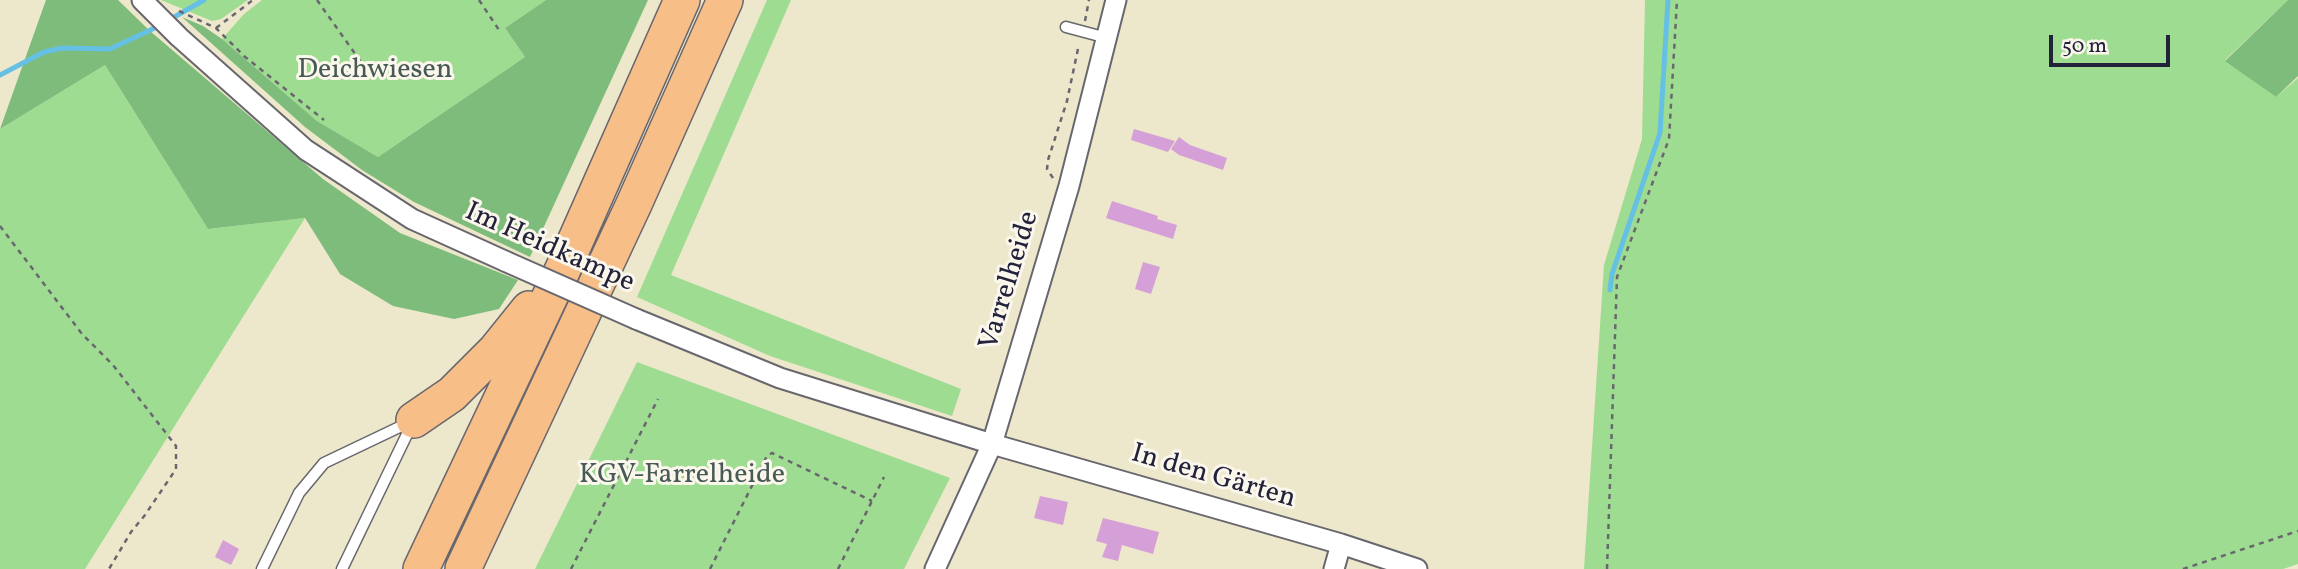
<!DOCTYPE html>
<html>
<head>
<meta charset="utf-8">
<style>
	body { margin:0 }
	#map { position:relative; width:2298px; height:569px; overflow:hidden; background:#ede7cc; font-family:Vollkorn,serif }
	canvas { display:block }
	.scale { position:absolute; left:2049px; top:35px; width:121px; height:32px; box-sizing:border-box; border:4px solid #22223b; border-top:0; padding-left:9px; font-size:21px; line-height:24px; white-space:nowrap; color:#22223b; -webkit-text-stroke:5px #fbf7ec; paint-order:stroke }
</style>
</head>
<body>
<div id="map">
<canvas width="2298" height="569"></canvas>
<div class="scale">50 m</div>
</div>
<script>
const c = document.querySelector('canvas').getContext('2d');
c.lineJoin = 'round';
function fill(path, color) { c.fillStyle = color; c.fill(path, 'evenodd'); }
const shape = rows => new Path2D(rows.map(r => 'M' + r).join(''));
function trace(path, color, width, dash) { c.strokeStyle = color; c.lineWidth = width; c.lineCap = dash ? 'butt' : 'round'; c.setLineDash(dash || []); c.stroke(path); }
function write(font, color, halo, rows, align = 'center') {
  c.font = font + ' Vollkorn,serif'; c.lineWidth = 6; c.setLineDash([]); c.textBaseline = 'middle'; c.strokeStyle = halo; c.fillStyle = color; for (const [text, x, y, turn = 0] of rows) {
    c.save(); c.translate(x, y); c.rotate((+turn || 0) * Math.PI / 180); c.textAlign = isNaN(turn) ? turn : align; if (halo) c.strokeText(text, 0, 0); c.fillText(text, 0, 0); c.restore();
  }
}
fill(shape([
	[161,0,248,0,221,19,212,21],
	[262,0,546,0,505,28,525,57,378,157,317,121,222,39,244,14],
	[767,0,791,0,671,275,961,389,952,416,770,356,637,297],
	[1645,0,2288,0,2225,60,2276,97,2298,78,2298,564,2283,569,1584,569,1604,265,1642,139],
	[105,65,208,229,305,218,85,569,0,569,0,129],
	[637,362,950,478,904,569,535,569]
]), '#9edc91');
fill(shape([
	[46,0,118,0,150,31,323,179,400,233,518,280,499,309,454,319,393,306,340,274,305,218,208,229,105,65,0,129],
	[546,0,648,0,530,257,414,202,362,170,305,127,182,17,203,26,222,39,317,121,378,157,525,57,505,28],
	[2288,0,2298,0,2298,76,2276,97,2225,61]
]), '#7ebc7b');
trace(shape([
	[169,20,204,0],
	[0,75,44,52,62,48,110,49,161,25],
	[1610,290,1612,274,1660,133,1668,0]
]), '#66c0e4', 5);
fill(shape([
	[1134,129,1175,141,1168,152,1131,140],
	[1179,137,1190,145,1227,158,1223,170,1179,155,1171,149],
	[1112,201,1158,216,1157,219,1177,225,1173,239,1106,218],
	[1143,262,1160,267,1151,294,1135,289],
	[1040,496,1068,502,1063,525,1034,518],
	[1103,518,1159,532,1153,554,1122,545,1118,561,1102,557,1107,544,1096,541],
	[223,540,239,549,231,565,215,557]
]), '#d5a0d7');
const lane = shape([
	[1066,27,1107,38],
	[262,569,299,493,324,463,410,422],
	[342,569,412,424]
]);
const street = shape([
	[142,0,179,37,306,150,412,219,507,262],
	[636,319,780,378,992,444,1341,544,1417,569],
	[935,569,992,444,1069,186,1116,0],
	[1334,569,1341,544]
]);
const highway = shape([
	[414,420,452,394,496,350,529,309],
	[421,569,563,269,682,0],
	[463,569,634,204,725,0]
]);
trace(lane, '#69676e', 13);
trace(street, '#69676e', 23);
trace(highway, '#69676e', 38);
trace(shape([
	[317,0,373,79],
	[479,0,499,30],
	[179,11,216,28,244,56,324,120],
	[1085,21,1089,0],
	[216,28,253,0],
	[1053,178,1047,169,1048,160,1067,101,1079,44],
	[0,226,82,334,113,365,176,446,176,469,145,515,131,532,109,569],
	[571,569,658,399],
	[710,569,767,456,772,453,872,501],
	[838,569,884,477],
	[1607,569,1617,277,1669,139,1677,0],
	[2183,569,2298,531]
]), '#69676e', 2.5, [5, 5]);
trace(lane, '#fff', 10);
trace(street, '#fff', 19);
trace(highway, '#f7be88', 35);
const streetBridge = shape([
	[507,262,636,319]
]);
trace(streetBridge, '#69676e', 23, []);
trace(streetBridge, '#fff', 19);
write('28px', '#475a55', '#fbf7ec', [
	["Deichwiesen",375,72],
	["KGV-Farrelheide",682,477]
]);
write('28px', '#22223b', '#fbf7ec', [
	["Im Heidkampe",549,249,24],
	["Varrelheide",1011,281,-73],
	["In den Gärten",1213,478,16]
]);
</script>
</body>
</html>
